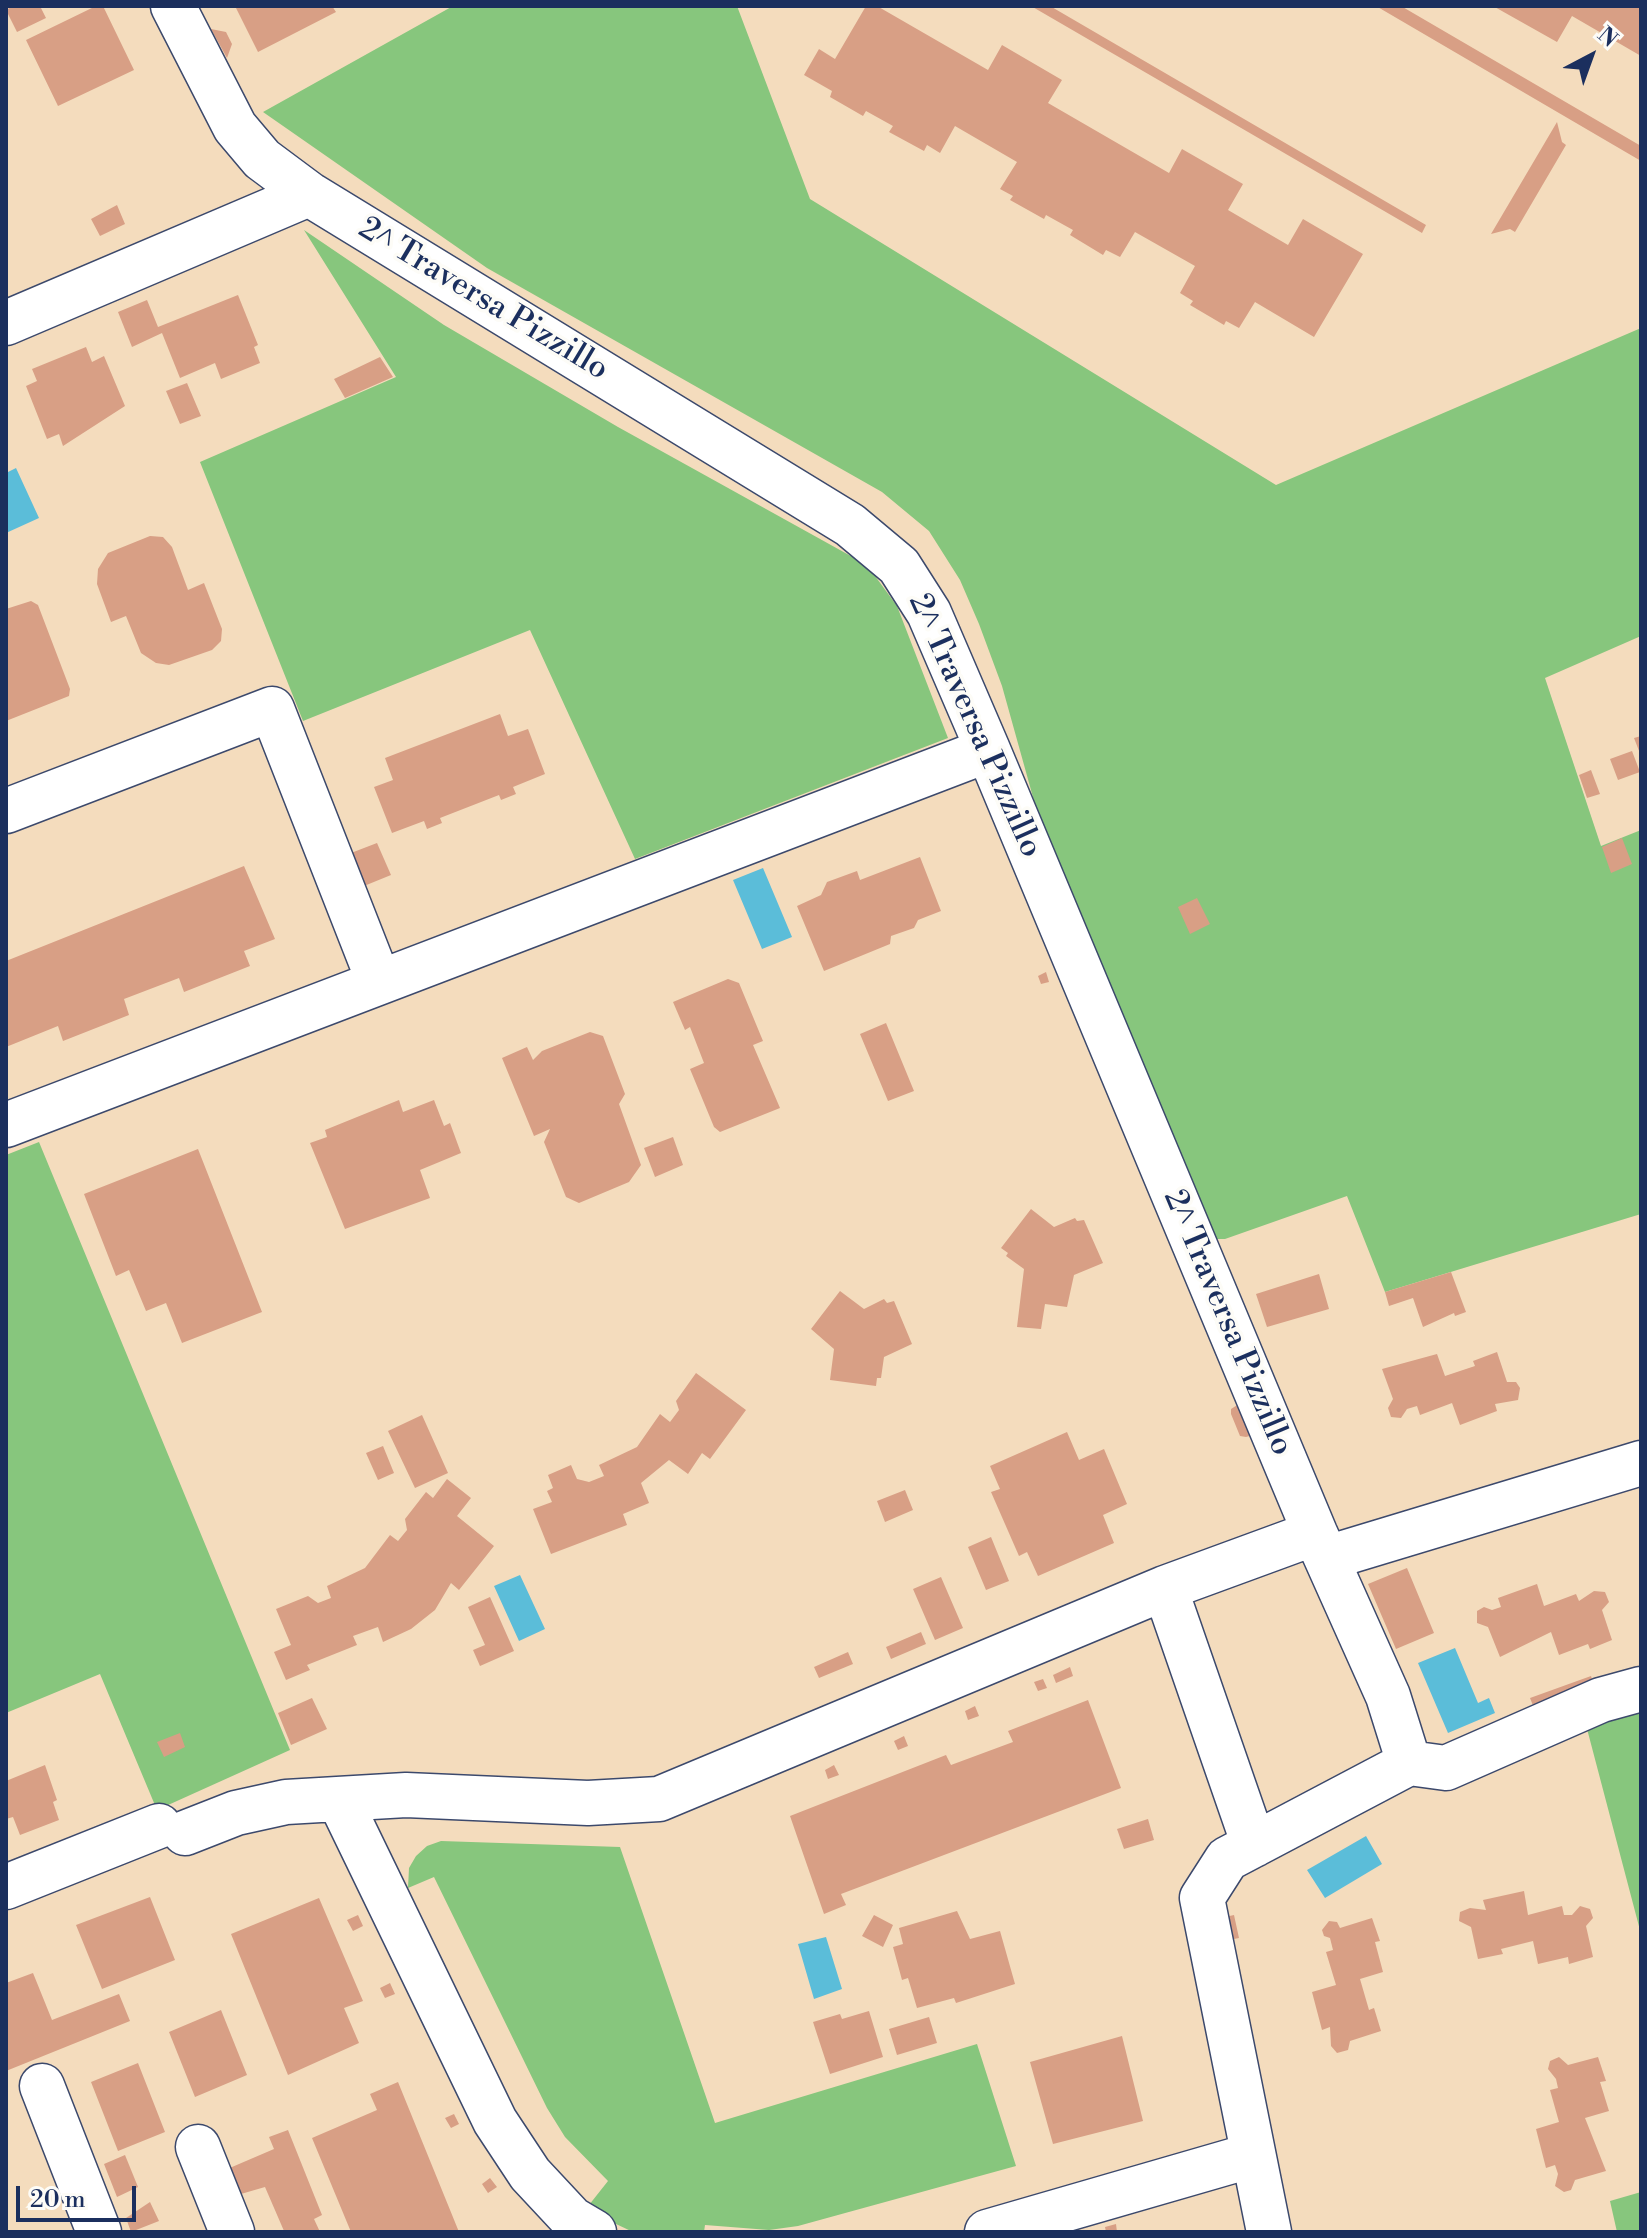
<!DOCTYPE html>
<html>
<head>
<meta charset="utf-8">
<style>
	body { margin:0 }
	#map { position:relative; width:1647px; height:2238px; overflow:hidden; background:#f4dcbd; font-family:"Libre Bodoni",serif }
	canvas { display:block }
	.frame { position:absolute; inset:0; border:8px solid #1b2f5e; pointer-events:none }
	.north { position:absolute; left:1551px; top:16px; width:80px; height:80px; -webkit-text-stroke:6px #fdfcf7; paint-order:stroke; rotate:41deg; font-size:22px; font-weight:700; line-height:32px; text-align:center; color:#1b2f5e }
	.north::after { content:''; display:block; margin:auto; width:28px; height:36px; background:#1b2f5e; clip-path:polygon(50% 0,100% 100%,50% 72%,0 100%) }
	.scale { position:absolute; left:16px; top:2186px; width:120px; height:36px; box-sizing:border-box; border:4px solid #1b2f5e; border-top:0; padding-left:10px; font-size:24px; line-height:28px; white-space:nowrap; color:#1b2f5e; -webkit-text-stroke:6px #fdfcf7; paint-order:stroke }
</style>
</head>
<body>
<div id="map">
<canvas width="1647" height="2238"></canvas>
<div class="frame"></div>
<div class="north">N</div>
<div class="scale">20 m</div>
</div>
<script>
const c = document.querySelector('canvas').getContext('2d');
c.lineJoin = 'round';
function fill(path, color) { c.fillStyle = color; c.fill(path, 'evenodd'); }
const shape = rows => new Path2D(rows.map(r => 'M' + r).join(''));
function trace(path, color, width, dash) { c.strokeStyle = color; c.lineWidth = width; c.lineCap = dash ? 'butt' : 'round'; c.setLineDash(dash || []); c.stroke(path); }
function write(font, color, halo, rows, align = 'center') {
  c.font = font + ' "Libre Bodoni",serif'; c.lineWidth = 7; c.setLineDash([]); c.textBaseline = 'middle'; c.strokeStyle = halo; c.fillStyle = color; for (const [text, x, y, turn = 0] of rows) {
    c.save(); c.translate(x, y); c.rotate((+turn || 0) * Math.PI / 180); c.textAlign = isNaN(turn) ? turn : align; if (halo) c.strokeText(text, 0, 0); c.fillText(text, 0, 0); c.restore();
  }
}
fill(shape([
	[453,6,737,6,810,199,1276,485,1641,328,1641,636,1545,678,1601,846,1641,830,1641,1214,1385,1292,1347,1196,1225,1239,1209,1239,1048,851,1002,686,979,624,960,580,929,531,882,492,487,268,263,112],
	[304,230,444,325,618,427,867,565,897,606,948,738,635,859,530,630,303,721,200,462,396,377],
	[39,1142,290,1750,157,1810,100,1674,6,1713,6,1155],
	[1641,1709,1641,1934,1586,1725],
	[441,1841,620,1847,715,2123,977,2044,1016,2166,798,2226,769,2230,705,2225,704,2232,633,2232,616,2224,589,2205,608,2181,565,2137,547,2108,434,1877,408,1888,409,1868,416,1856,427,1846],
	[1641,2192,1641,2232,1617,2232,1610,2201]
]), '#87c67d');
fill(shape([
	[16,468,39,518,6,533,6,473],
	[763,868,792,937,762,949,733,880],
	[520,1575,545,1629,519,1641,494,1586],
	[1455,1648,1478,1703,1489,1698,1495,1713,1448,1733,1418,1663],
	[1366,1836,1382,1864,1325,1898,1307,1870],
	[826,1937,842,1989,814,1999,798,1944]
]), '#5bbdd9');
fill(shape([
	[13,6,40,6,46,18,17,32,6,10],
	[96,6,103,6,134,70,58,106,26,40],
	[235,6,332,6,336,12,258,52],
	[866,6,877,6,988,70,1002,45,1062,80,1048,103,1169,173,1182,149,1243,184,1228,210,1288,245,1303,219,1363,254,1314,337,1255,302,1239,328,1226,321,1224,325,1190,305,1193,301,1180,293,1195,266,1135,232,1120,257,1106,250,1103,255,1070,235,1073,230,1046,215,1044,219,1010,200,1013,196,1000,189,1017,162,955,126,940,153,927,145,924,151,889,132,893,126,866,111,863,116,830,97,832,91,804,75,819,49,835,59],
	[1031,6,1050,6,1426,225,1422,233],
	[1376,6,1401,6,1641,146,1641,161],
	[1493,6,1641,6,1641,56,1572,16,1557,42],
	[211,29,226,32,232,44,227,58],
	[1557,122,1562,142,1566,145,1515,232,1510,229,1491,234],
	[117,205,125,224,100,236,91,219],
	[238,295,258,345,254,347,260,363,221,379,215,363,180,378,162,333,132,347,118,312,147,300,158,327],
	[86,347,92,362,104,356,125,406,63,446,59,434,47,439,26,386,37,381,32,369],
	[380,357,393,377,345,398,334,379],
	[187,383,201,416,180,424,166,391],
	[150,536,163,537,172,547,188,590,204,583,222,629,221,641,212,650,169,665,156,663,141,653,126,616,111,622,97,584,98,569,108,553],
	[31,601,38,605,70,689,69,696,6,721,6,609],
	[500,714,508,736,528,729,545,774,513,787,516,794,501,800,499,795,440,818,442,823,427,829,424,821,392,833,374,787,393,780,385,758],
	[1641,736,1641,756,1634,738],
	[1632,751,1640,772,1618,780,1610,759],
	[1591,770,1600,794,1587,798,1579,775],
	[1622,838,1632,864,1611,873,1602,847],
	[377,843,391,875,364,886,351,853],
	[920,857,941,911,918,920,914,928,891,936,890,944,824,971,797,906,821,895,827,882,857,871,860,880],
	[244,866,275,939,244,951,250,966,184,992,179,978,124,999,129,1015,63,1041,58,1026,6,1047,6,961],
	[1197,898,1210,924,1190,934,1178,907],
	[1046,972,1049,982,1041,984,1038,976],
	[728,979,739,983,763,1041,753,1045,780,1108,720,1132,714,1127,690,1069,704,1063,690,1027,685,1030,673,1002],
	[886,1023,914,1091,888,1101,860,1034],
	[590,1032,603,1036,625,1094,619,1104,641,1165,629,1182,579,1203,566,1197,544,1142,550,1129,534,1136,502,1058,527,1047,533,1060,542,1051],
	[399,1100,403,1112,434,1100,444,1126,450,1123,461,1153,420,1170,430,1198,345,1229,310,1143,327,1137,325,1130],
	[673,1137,683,1165,655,1177,644,1148],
	[198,1149,262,1312,182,1343,166,1303,146,1311,129,1270,116,1276,84,1194],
	[1031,1209,1054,1227,1075,1218,1077,1221,1084,1220,1103,1263,1074,1275,1067,1307,1045,1304,1041,1329,1017,1327,1024,1269,1006,1256,1008,1253,1001,1248],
	[1451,1272,1466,1312,1455,1316,1454,1313,1423,1327,1413,1298,1389,1306,1385,1292],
	[1319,1274,1329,1309,1267,1327,1256,1294],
	[840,1291,864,1309,884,1299,887,1303,894,1301,912,1344,884,1357,881,1378,877,1378,876,1386,830,1380,834,1349,811,1329],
	[1497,1352,1507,1382,1516,1382,1520,1388,1518,1400,1495,1404,1497,1411,1460,1425,1452,1403,1420,1415,1417,1406,1407,1409,1401,1418,1391,1417,1388,1408,1393,1399,1382,1369,1437,1354,1445,1376,1475,1366,1473,1361],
	[696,1373,746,1410,710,1459,702,1453,688,1474,669,1460,641,1483,649,1503,623,1514,627,1525,551,1554,533,1509,552,1502,547,1491,553,1488,548,1475,571,1465,577,1479,589,1482,604,1476,599,1465,637,1447,660,1414,670,1422,679,1410,676,1401],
	[1239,1404,1253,1435,1246,1437,1240,1436,1231,1414,1231,1409],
	[422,1415,448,1473,415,1488,388,1431],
	[1067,1432,1079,1460,1104,1449,1127,1504,1103,1515,1114,1543,1038,1576,1027,1552,1019,1556,991,1492,1000,1489,990,1466],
	[383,1446,394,1473,378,1480,366,1453],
	[447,1479,471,1498,457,1516,494,1546,459,1590,451,1583,435,1610,411,1629,383,1642,378,1627,353,1636,357,1645,307,1665,310,1670,286,1680,274,1652,291,1645,276,1609,308,1596,318,1603,331,1598,327,1586,365,1568,390,1535,398,1541,407,1530,405,1519,426,1492,433,1498],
	[905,1490,913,1510,885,1522,877,1501],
	[991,1537,1009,1581,986,1590,968,1547],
	[1407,1568,1434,1633,1396,1649,1368,1584],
	[941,1577,963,1628,935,1640,913,1589],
	[1537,1584,1544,1606,1576,1594,1579,1601,1594,1591,1605,1592,1609,1602,1602,1610,1612,1640,1590,1649,1588,1644,1559,1655,1551,1632,1500,1657,1488,1627,1477,1623,1477,1611,1484,1607,1492,1610,1501,1607,1498,1598],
	[490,1597,514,1651,480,1666,473,1650,485,1645,468,1607],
	[921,1632,926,1644,891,1659,886,1647],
	[848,1652,853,1664,819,1678,814,1667],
	[1070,1667,1073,1676,1056,1683,1053,1675],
	[1591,1676,1595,1689,1536,1713,1530,1698],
	[1043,1679,1047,1688,1038,1691,1034,1682],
	[312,1698,327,1729,291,1745,278,1713],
	[1088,1700,1121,1788,841,1894,846,1905,824,1914,790,1816,946,1755,951,1765,1013,1742,1008,1731],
	[975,1706,979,1716,968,1720,965,1711],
	[180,1733,185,1747,164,1757,157,1742],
	[904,1736,908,1746,898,1750,894,1741],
	[45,1765,57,1800,53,1802,59,1820,20,1835,13,1817,6,1819,6,1781],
	[834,1765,839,1775,828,1779,825,1770],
	[1148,1819,1154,1840,1124,1849,1117,1829],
	[1524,1891,1528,1915,1562,1906,1564,1915,1572,1915,1580,1906,1590,1909,1593,1918,1586,1926,1593,1957,1569,1964,1568,1957,1538,1964,1533,1941,1501,1949,1503,1954,1478,1959,1471,1927,1459,1921,1460,1912,1470,1908,1486,1910,1483,1900],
	[150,1897,175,1960,102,1989,76,1925],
	[319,1898,363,2001,344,2008,359,2043,288,2075,231,1934],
	[957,1911,970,1939,1000,1931,1015,1984,956,2003,954,1998,917,2008,908,1978,902,1980,893,1947,903,1944,899,1928],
	[358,1915,363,1926,353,1931,347,1920],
	[874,1915,893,1925,883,1947,862,1936],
	[1234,1915,1239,1938,1229,1940,1225,1917],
	[1372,1918,1380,1941,1375,1942,1383,1972,1360,1979,1369,2010,1374,2008,1381,2031,1350,2041,1348,2050,1337,2053,1331,2046,1330,2027,1322,2030,1312,1992,1336,1985,1326,1952,1333,1950,1330,1938,1324,1936,1322,1930,1329,1921,1337,1922,1340,1928],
	[33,1973,52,2020,119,1994,130,2021,6,2071,6,1983],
	[390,1983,395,1994,385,1998,380,1988],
	[221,2010,247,2075,195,2097,169,2032],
	[869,2011,883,2057,830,2074,813,2022,840,2014,842,2019],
	[929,2017,937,2043,897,2055,889,2029],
	[1122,2036,1143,2121,1053,2144,1030,2062],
	[1559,2057,1568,2065,1598,2057,1606,2081,1600,2082,1609,2111,1585,2118,1606,2171,1575,2180,1571,2190,1564,2192,1555,2186,1558,2174,1555,2165,1546,2168,1536,2129,1559,2122,1550,2090,1558,2088,1556,2079,1548,2069,1550,2061],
	[138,2063,165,2132,118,2151,91,2082],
	[398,2082,459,2232,351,2232,312,2138,377,2110,370,2094],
	[454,2114,459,2124,451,2128,445,2118],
	[288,2130,322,2215,314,2219,320,2232,284,2231,265,2187,234,2196,225,2170,274,2149,269,2137],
	[125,2155,138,2187,117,2197,104,2164],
	[490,2178,497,2187,488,2193,482,2184],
	[150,2202,159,2221,131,2232,126,2218],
	[1116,2224,1117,2232,1106,2232,1105,2227]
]), '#d89f85');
const minor = shape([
	[173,6,235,127,262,159,309,194,850,525,899,566,929,613,988,750,1315,1533,1388,1696,1409,1763],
	[6,323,309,194],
	[6,811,272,709,379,982],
	[6,1125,988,750],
	[1327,1558,1641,1463],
	[1409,1763,1446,1768,1601,1700,1641,1689],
	[339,1799,495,2121,530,2174,572,2219,594,2232],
	[185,1833,236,1813,286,1802,406,1795,588,1803,659,1799,1165,1588],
	[1254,1845,1165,1588,1315,1533],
	[6,1887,159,1826],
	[42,2086,99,2232],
	[198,2147,232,2232],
	[987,2232,1253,2155],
	[1269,2232,1202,1898,1227,1859,1409,1763]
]);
trace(minor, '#3c496c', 47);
trace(minor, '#fff', 44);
write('32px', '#1b2f5e', '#fdfcf7', [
	["2^ Traversa Pizzillo",483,300,31],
	["2^ Traversa Pizzillo",974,726,66],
	["2^ Traversa Pizzillo",1227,1323,67]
]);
</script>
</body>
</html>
